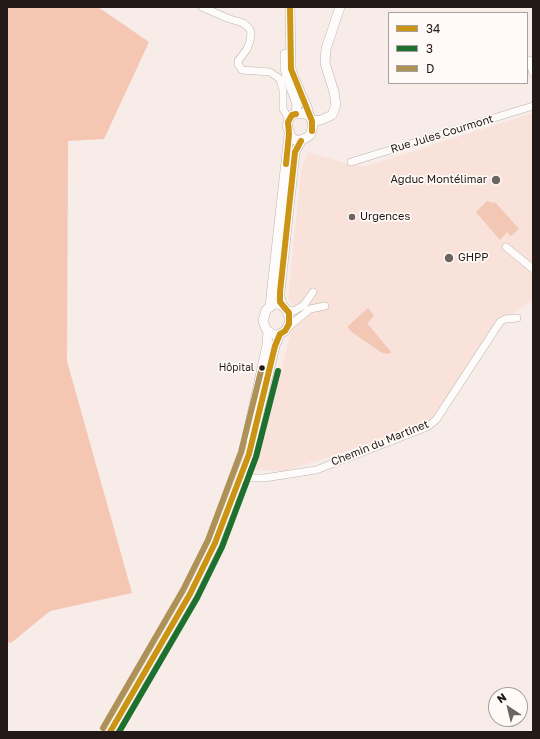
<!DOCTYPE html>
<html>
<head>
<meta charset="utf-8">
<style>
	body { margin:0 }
	#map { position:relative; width:540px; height:739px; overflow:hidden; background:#f7ece7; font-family:"Golos Text",sans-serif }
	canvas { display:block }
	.frame { position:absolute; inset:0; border:8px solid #231a17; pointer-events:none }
	.legend { position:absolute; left:388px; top:12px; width:140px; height:72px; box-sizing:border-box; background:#fffaf7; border:1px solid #a7a09d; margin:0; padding:5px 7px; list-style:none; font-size:12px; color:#231a17 }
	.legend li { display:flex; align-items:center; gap:8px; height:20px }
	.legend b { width:20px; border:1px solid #a7a09d }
	.north { position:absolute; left:488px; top:687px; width:40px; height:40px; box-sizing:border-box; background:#fffaf7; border:1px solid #a7a09d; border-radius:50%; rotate:325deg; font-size:11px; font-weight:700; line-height:16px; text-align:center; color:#231a17 }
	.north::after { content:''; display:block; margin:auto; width:14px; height:18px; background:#6d6460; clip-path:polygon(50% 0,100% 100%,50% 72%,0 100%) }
</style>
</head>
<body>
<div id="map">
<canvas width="540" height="739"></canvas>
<div class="frame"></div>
<ul class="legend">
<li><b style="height:5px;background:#cc9415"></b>34</li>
<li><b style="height:5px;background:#1d702d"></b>3</li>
<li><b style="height:5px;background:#ae9156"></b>D</li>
</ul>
<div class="north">N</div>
</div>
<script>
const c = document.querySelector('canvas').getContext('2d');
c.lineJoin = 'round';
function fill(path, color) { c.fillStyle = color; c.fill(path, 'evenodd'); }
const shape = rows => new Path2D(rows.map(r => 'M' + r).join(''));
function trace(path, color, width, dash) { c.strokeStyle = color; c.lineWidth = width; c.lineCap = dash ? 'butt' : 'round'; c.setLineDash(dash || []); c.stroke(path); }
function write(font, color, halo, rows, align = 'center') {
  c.font = font + ' "Golos Text",sans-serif'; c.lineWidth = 3.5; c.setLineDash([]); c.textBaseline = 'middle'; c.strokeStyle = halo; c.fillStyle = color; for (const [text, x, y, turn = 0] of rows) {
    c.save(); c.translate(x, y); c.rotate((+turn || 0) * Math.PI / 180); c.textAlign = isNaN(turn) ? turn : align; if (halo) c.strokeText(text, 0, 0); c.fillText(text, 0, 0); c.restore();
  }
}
fill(shape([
	[533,113,533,300,502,321,433,424,285,471,256,470,294,320,296,308,288,300,301,171,308,152,341,162,364,167]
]), '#f9e2d9');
fill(shape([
	[487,201,493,203,495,202,519,229,511,236,507,232,500,240,476,212],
	[368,308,374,316,367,323,391,352,389,354,382,353,353,333,347,327]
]), '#f2c7b4');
fill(shape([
	[7,7,98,7,149,42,104,139,68,141,67,361,132,593,50,611,11,643,7,642]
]), '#f5c6b2');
const street = shape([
	[202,7,227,18,243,23,249,28,251,32,250,41,247,49,238,61,238,64,242,70,270,72,280,79,283,90,283,109,289,119],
	[527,60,529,60,533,73],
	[351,162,533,106],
	[506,247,533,269],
	[287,310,294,311,304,305,313,292],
	[287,328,310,309,325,306],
	[239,478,264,478,316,470,427,427,436,420,500,322,505,319,517,318]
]);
const secondary = shape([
	[290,7,291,69,294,78,307,107,309,115],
	[285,54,285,67,287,77,296,101,297,105,296,114],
	[300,113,309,115,312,121,313,126,310,135,306,138,297,141,291,137,287,126,289,119,292,115,300,113],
	[312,121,321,120,332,115,336,105,334,92,325,63,326,49,340,7],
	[274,304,279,304,285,308,289,316,289,324,285,331,280,334,276,335,272,334,266,329,263,321,266,310,274,304],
	[270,306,289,134],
	[283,306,280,298,280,292,295,152,301,141],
	[247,437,267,345,268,332],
	[110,732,190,594,215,543,249,454,275,346,280,334]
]);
trace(street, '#bdb4af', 8);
trace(secondary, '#bdb4af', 10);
trace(street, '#fefcfb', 7);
trace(secondary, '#fefcfb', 9);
trace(shape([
	[290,7,291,69,312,121,312,131],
	[286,164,289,134,288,122,292,115,296,114],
	[280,334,285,331,289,324,289,313,280,302,280,292,295,152,301,141],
	[110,732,190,594,215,543,249,454,275,346,280,334]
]), '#cc9415', 6);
trace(shape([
	[119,732,197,598,222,547,256,457,278,371]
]), '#1d702d', 6);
trace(shape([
	[103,728,183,590,208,540,241,452,262,367]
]), '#ae9156', 6);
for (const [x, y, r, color] of [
	[496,180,5,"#6d6460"],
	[352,217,4,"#6d6460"],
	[449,258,5,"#6d6460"],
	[262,368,3.5,"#231a17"]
]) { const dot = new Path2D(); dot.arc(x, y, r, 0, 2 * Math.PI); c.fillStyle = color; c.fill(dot); trace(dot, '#fffaf7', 1.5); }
write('10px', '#231a17', '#fffaf7', [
	["Hôpital",254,368]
], 'right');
write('11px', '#231a17', '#fffaf7', [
	["Rue Jules Courmont",442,134,-17],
	["Chemin du Martinet",380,443,-22]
]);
write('11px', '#231a17', '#fffaf7', [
	["Agduc Montélimar",487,180,"right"],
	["Urgences",360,217],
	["GHPP",458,258]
], 'left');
</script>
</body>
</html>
